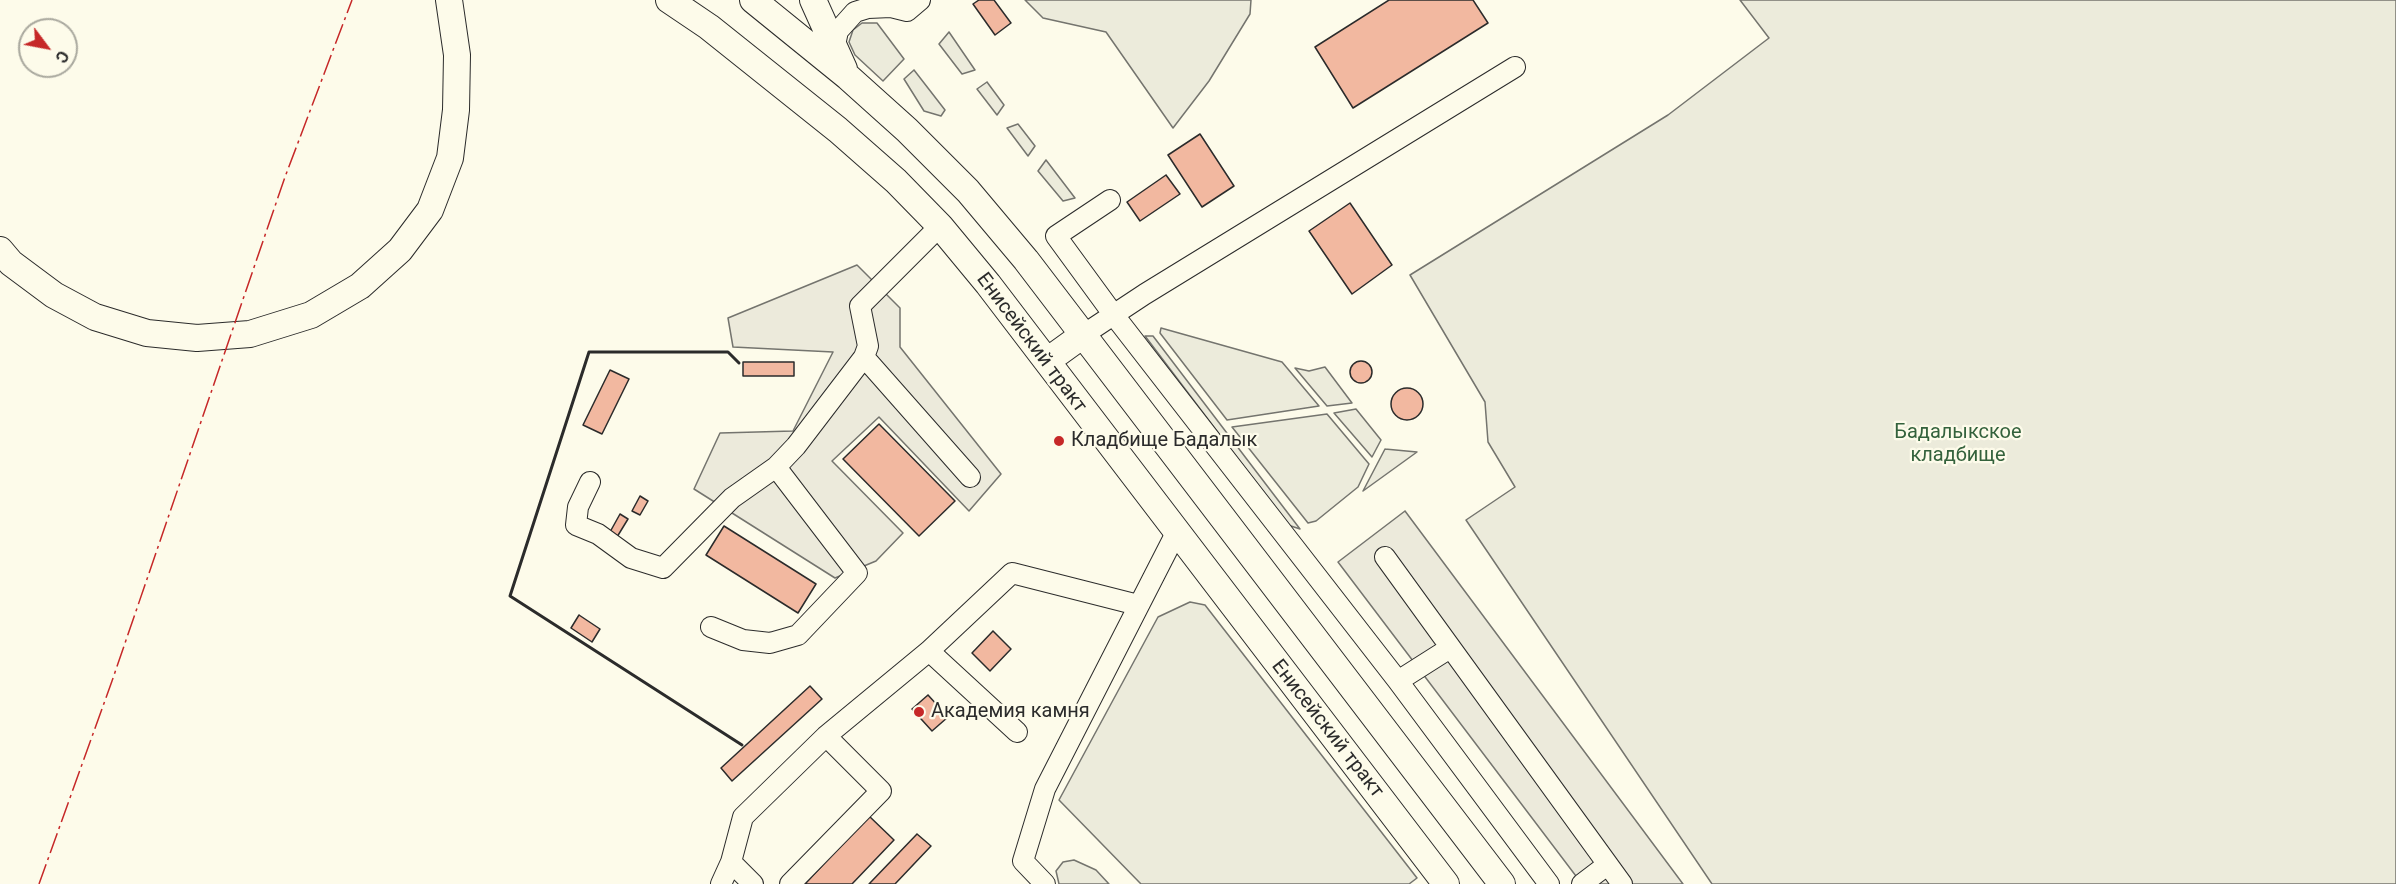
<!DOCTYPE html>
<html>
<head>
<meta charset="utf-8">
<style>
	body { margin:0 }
	#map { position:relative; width:2396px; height:884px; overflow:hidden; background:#fdfbea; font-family:Roboto,sans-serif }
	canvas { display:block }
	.north { position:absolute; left:18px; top:18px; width:60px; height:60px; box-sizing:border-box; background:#fdfbea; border:2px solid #a9a89e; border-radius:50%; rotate:122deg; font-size:16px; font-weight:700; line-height:24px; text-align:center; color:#2b2b2b }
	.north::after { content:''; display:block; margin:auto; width:21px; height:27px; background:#c62828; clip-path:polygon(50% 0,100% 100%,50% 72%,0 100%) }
</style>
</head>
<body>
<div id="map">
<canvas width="2396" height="884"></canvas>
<div class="north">С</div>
</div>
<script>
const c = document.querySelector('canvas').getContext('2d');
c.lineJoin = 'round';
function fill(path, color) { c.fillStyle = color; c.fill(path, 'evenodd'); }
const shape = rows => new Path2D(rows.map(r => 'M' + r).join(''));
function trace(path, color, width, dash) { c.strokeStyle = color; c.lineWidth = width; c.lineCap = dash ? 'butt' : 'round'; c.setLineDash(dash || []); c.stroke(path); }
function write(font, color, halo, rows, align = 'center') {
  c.font = font + ' Roboto,sans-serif'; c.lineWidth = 4.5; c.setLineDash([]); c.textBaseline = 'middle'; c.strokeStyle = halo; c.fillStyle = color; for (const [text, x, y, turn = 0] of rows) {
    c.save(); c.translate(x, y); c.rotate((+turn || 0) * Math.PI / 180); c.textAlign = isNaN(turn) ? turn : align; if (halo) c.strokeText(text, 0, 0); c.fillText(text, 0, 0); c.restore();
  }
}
const green = shape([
	[1025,0,1251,0,1250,14,1209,81,1173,128,1106,32,1043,18,1025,0],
	[1740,0,2396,0,2396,884,1712,884,1466,520,1515,487,1488,442,1485,402,1410,275,1668,115,1769,38,1740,0],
	[862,23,877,23,904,59,883,81,855,55,849,42,853,30,862,23],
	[949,32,975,70,962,74,939,44,949,32],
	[914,70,945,110,941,116,924,111,904,79,914,70],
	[987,82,1004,105,997,115,977,89,987,82],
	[1018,124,1035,146,1028,156,1007,128,1018,124],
	[1046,160,1075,198,1063,201,1038,171,1046,160],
	[1161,328,1282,362,1319,406,1227,420,1160,333,1161,328],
	[1145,336,1153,336,1300,529,1288,525,1145,336],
	[1325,367,1352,403,1327,406,1295,368,1309,371,1325,367],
	[1356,409,1381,440,1372,457,1334,413,1356,409],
	[1327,414,1369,464,1358,487,1316,521,1308,523,1232,427,1327,414],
	[1385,449,1417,452,1363,491,1385,449],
	[1190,602,1205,605,1417,878,1409,884,1141,884,1059,800,1158,617,1190,602],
	[1074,860,1096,870,1109,884,1059,884,1056,871,1063,862,1074,860]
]);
fill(green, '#ecebdb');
trace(green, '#74746e', 1.5);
const parking = shape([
	[857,265,900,308,900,347,1001,474,969,511,879,417,832,461,903,533,876,561,835,578,694,489,720,433,793,431,833,352,733,347,728,318,857,265],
	[1405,511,1683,884,1582,884,1338,562,1405,511]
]);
fill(parking, '#eceadb');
trace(parking, '#74746e', 1.5);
const building = shape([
	[979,0,994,0,1011,23,995,35,973,4,979,0],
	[1389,0,1473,0,1488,23,1353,108,1315,47,1389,0],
	[1200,134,1234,186,1202,207,1168,155,1200,134],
	[1166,175,1180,194,1140,221,1127,202,1166,175],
	[1350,203,1392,265,1352,294,1309,231,1350,203],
	'1350 372a11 11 0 1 1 22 0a11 11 0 1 1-22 0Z',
	[743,362,794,362,794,376,743,376,743,362],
	[610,370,629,379,602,434,583,425,610,370],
	'1391 404a16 16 0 1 1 32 0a16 16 0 1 1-32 0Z',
	[879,424,955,501,919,536,843,459,879,424],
	[640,496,648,501,640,515,632,511,640,496],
	[620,514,628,519,617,537,610,532,620,514],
	[724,526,816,584,798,613,706,555,724,526],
	[579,615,600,629,592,642,571,628,579,615],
	[993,631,1011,649,990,671,972,653,993,631],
	[810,686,822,699,732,781,721,768,810,686],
	[928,695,948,717,932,731,912,709,928,695],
	[869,816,894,840,852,884,805,884,869,816],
	[917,834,931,846,895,884,869,884,917,834]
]);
fill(building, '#f2b8a0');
trace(building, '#2b2b2b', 1.5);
const minor = shape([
	[834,50,838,31,855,12,868,8,891,7,907,11,920,0],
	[1110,200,1056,236,1113,314,1398,681,1549,884],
	[1083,335,1145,294,1515,67],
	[864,357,970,477],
	[590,482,578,507,576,525,598,534,631,558,663,568,732,498,776,467,796,446,864,357,868,346,860,306,940,226],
	[1385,557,1622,884],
	[711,627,743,640,770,643,798,635,857,573,776,467],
	[929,651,1017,732],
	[1398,681,1450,648],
	[721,884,731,862],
	[753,884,731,862,743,817,826,736,929,651,1012,573,1138,605],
	[790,884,881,791,826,736],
	[1045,884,1023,861,1045,789,1176,533],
	[1582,884,1607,865]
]);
const major = shape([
	[669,0,709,27,838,130,896,181,940,226,988,284,1446,884],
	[753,0,848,77,907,130,968,191,1026,260,1502,884],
	[813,0,844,69],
	[0,250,11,263,54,295,95,317,147,333,197,338,250,334,311,315,360,286,400,250,430,210,450,158,456,110,457,55,449,0],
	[1047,361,1083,335]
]);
trace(minor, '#2b2b2b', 22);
trace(major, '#2b2b2b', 28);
trace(minor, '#fdfbea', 20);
trace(major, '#fdfbea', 26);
trace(shape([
	[739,363,728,352,589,352,510,596,742,745]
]), '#2b2b2b', 3);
trace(shape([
	[39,884,112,681,285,177,352,0]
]), '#c62828', 1.5, [21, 4.5, 3, 4.5]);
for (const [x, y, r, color] of [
	[1059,441,6,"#c62828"],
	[919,712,6,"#c62828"]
]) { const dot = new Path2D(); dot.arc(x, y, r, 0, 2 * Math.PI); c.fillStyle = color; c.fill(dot); trace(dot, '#fdfbea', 2); }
write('20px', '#2b2b2b', '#fdfbea', [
	["Енисейский тракт",1031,343,53],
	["Енисейский тракт",1327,729,52]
]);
write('20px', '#34623c', '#fdfbea', [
	["Бадалыкское",1958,433],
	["кладбище",1958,456]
]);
write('20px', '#2b2b2b', '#fdfbea', [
	["Кладбище Бадалык",1071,441],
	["Академия камня",931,712]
], 'left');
</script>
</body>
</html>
